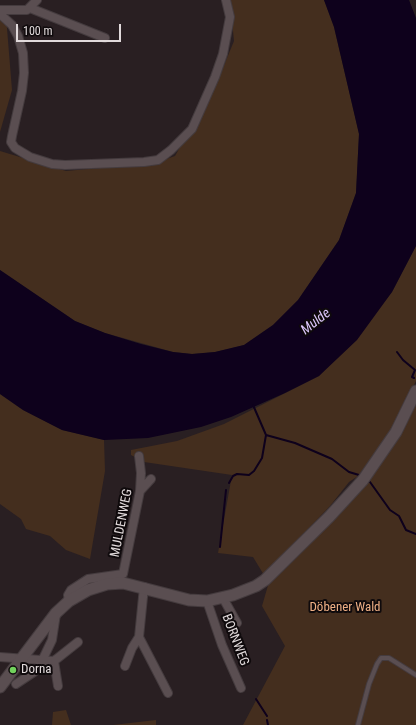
<!DOCTYPE html>
<html>
<head>
<meta charset="utf-8">
<style>
	body { margin:0 }
	#map { position:relative; width:416px; height:725px; overflow:hidden; background:#291f22; font-family:"Roboto Condensed",sans-serif }
	canvas { display:block }
	.scale { position:absolute; left:16px; top:24px; width:105px; height:18px; box-sizing:border-box; border:2px solid #e1dadb; border-top:0; padding-left:5px; font-size:12px; line-height:14px; white-space:nowrap; color:#e1dadb; -webkit-text-stroke:3px #0f0a0c; paint-order:stroke }
</style>
</head>
<body>
<div id="map">
<canvas width="416" height="725"></canvas>
<div class="scale">100 m</div>
</div>
<script>
const c = document.querySelector('canvas').getContext('2d');
c.lineJoin = 'round';
function fill(path, color) { c.fillStyle = color; c.fill(path, 'evenodd'); }
const shape = rows => new Path2D(rows.map(r => 'M' + r).join(''));
function trace(path, color, width, dash) { c.strokeStyle = color; c.lineWidth = width; c.lineCap = dash ? 'butt' : 'round'; c.setLineDash(dash || []); c.stroke(path); }
function write(font, color, halo, rows, align = 'center') {
  c.font = font + ' "Roboto Condensed",sans-serif'; c.lineWidth = 4; c.setLineDash([]); c.textBaseline = 'middle'; c.strokeStyle = halo; c.fillStyle = color; for (const [text, x, y, turn = 0] of rows) {
    c.save(); c.translate(x, y); c.rotate((+turn || 0) * Math.PI / 180); c.textAlign = isNaN(turn) ? turn : align; if (halo) c.strokeText(text, 0, 0); c.fillText(text, 0, 0); c.restore();
  }
}
fill(shape([
	[230,0,324,0,334,27,359,134,356,193,339,240,298,300,273,325,244,345,215,352,192,354,173,352,105,333,75,321,0,270,0,151,66,171,155,163,175,156,218,80,234,41],
	[0,15,6,16,12,90,0,132],
	[416,246,416,381,391,431,358,476,349,482,330,506,264,575,253,557,218,553,232,475,144,462,131,455,131,450,177,441,224,424,319,376,392,292],
	[0,394,23,410,62,430,104,440,105,471,90,559,66,550,50,536,26,529,21,519,0,504],
	[416,399,416,725,243,725,285,646,262,606,269,582,332,520],
	[66,710,71,725,52,725,53,712],
	[156,720,156,725,113,725]
]), '#442e1e');
fill(shape([
	[324,0,409,0,416,18,416,246,392,292,357,340,319,376,285,393,231,417,201,427,148,438,104,440,62,430,23,410,0,394,0,270,75,321,105,333,141,344,173,352,192,354,215,352,244,345,273,325,298,300,339,240,356,193,359,134,334,27]
]), '#0e011c');
trace(shape([
	[397,352,403,360,415,370,412,377,414,378],
	[253,405,266,435,295,443,332,459,349,472,359,475],
	[370,482,390,510,399,516,406,530,416,534],
	[229,483,233,476,237,474,249,475,254,471,262,458,266,435],
	[220,547,226,490],
	[256,699,267,716],
	[267,720,268,725]
]), '#0e011c', 2);
const lane = shape([
	[358,725,369,684,377,664,381,658,389,658,416,675]
]);
const street = shape([
	[30,8,105,38],
	[0,10,27,10,37,0],
	[0,14,12,25,18,36,23,53,24,73,22,91,12,136,11,142,15,148,30,157,52,164,65,165,144,162,158,160,171,150,192,129,215,77,223,54,230,17,226,0],
	[140,491,151,479],
	[144,587,139,637,168,693],
	[223,598,237,623],
	[69,601,68,595,71,590,88,579,123,574,140,491,141,473,139,456],
	[207,601,222,645,241,688],
	[0,657,54,661,78,642],
	[54,661,58,686],
	[125,666,132,648,139,637],
	[16,684,34,672,40,665,52,640,56,614]
]);
const secondary = shape([
	[0,687,56,613,69,601,88,590,107,584,123,583,189,600,207,601,233,595,256,586,265,580,329,517,363,480,396,432,416,391]
]);
trace(lane, '#443b3e', 6);
trace(street, '#443b3e', 10);
trace(secondary, '#443b3e', 13);
trace(lane, '#5a4e51', 4);
trace(street, '#5a4e51', 8);
trace(secondary, '#5a4e51', 11);
for (const [x, y, r, color] of [
	[13,670,4,"#72d25d"]
]) { const dot = new Path2D(); dot.arc(x, y, r, 0, 2 * Math.PI); c.fillStyle = color; c.fill(dot); trace(dot, '#0f0a0c', 1.5); }
write('13px', '#e1dadb', '#0f0a0c', [
	["MULDENWEG",122,523,-79],
	["BORNWEG",235,640,69]
]);
write('13px', '#efb085', '#0f0a0c', [
	["Döbener Wald",345,608]
]);
write('13px', '#e1dadb', '#0f0a0c', [
	["Dorna",21,670]
], 'left');
write('italic 14px', '#dcc7fb', '#0f0a0c', [
	["Mulde",316,322,-38]
]);
</script>
</body>
</html>
